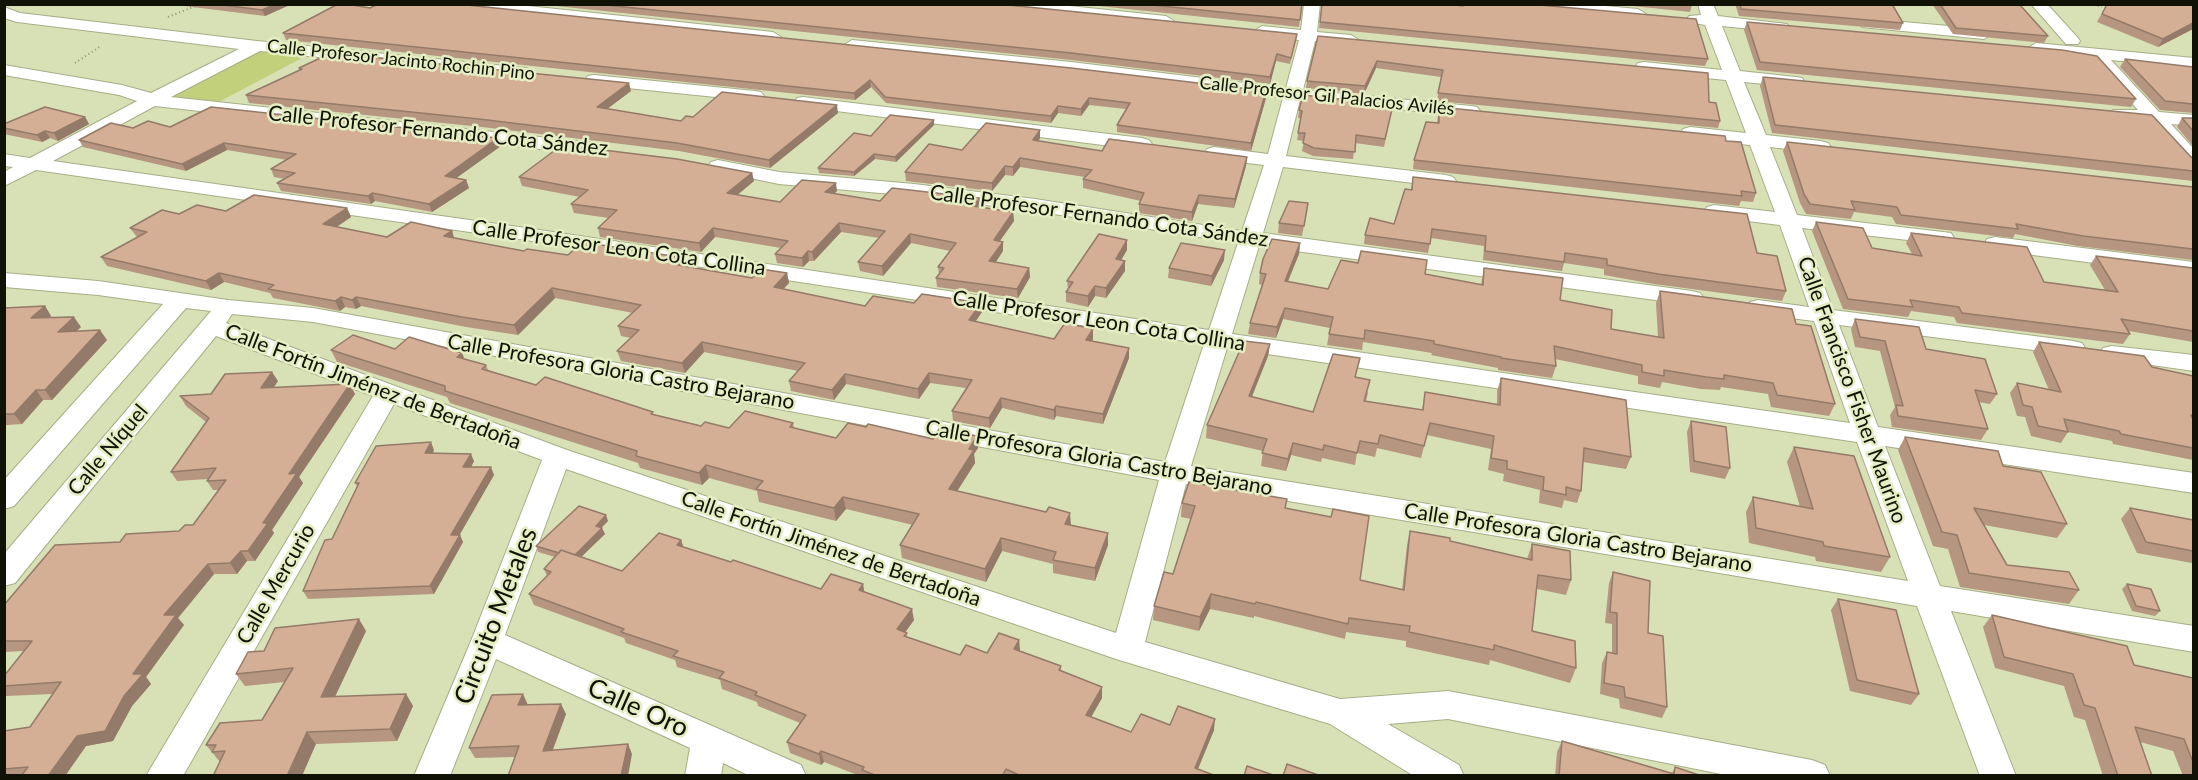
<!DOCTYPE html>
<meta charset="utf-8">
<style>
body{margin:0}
#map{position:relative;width:2198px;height:780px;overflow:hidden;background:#d8e0b6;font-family:Lato,sans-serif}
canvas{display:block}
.frame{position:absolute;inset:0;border:6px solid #0f1204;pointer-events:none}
</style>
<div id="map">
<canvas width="2198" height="780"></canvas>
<div class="frame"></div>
</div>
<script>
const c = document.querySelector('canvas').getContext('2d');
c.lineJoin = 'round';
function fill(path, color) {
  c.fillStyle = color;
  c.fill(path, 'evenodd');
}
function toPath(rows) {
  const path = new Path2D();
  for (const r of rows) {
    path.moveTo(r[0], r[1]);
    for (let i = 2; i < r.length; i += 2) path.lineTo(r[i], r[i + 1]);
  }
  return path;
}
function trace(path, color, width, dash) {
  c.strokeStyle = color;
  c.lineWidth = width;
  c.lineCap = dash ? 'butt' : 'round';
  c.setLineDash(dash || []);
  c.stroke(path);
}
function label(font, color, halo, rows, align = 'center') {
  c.font = font + ' Lato,sans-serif';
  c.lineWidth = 5;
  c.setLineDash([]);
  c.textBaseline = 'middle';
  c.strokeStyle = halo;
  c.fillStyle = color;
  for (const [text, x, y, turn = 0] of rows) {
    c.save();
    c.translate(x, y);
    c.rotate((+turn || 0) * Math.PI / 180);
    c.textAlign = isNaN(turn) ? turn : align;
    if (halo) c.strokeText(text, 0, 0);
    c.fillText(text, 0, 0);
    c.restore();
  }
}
const green = toPath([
 [258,51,304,57,213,105,164,98]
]);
const path = toPath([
 [2090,4,2102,7],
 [168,17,201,4],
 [75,63,101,46]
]);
const minor = toPath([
 [453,4,509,4,773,32,781,37,773,42,460,9,453,4],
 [992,4,1050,4,1166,16,1174,21,1166,26,999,9,992,4],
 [1304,4,1320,4,1317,32,1351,35,1359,40,1351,45,1315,41,1303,90,1471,106,1477,107,1480,111,1477,115,1471,116,1300,100,1286,156,1446,175,1453,177,1456,181,1453,185,1446,187,1283,167,1263,233,1692,291,1700,293,1704,298,1700,303,1692,305,1259,246,1232,334,1850,423,1814,321,1758,314,1750,312,1746,307,1750,302,1758,300,1809,307,1780,225,1714,217,1707,215,1704,211,1707,207,1714,205,1775,212,1750,145,1690,139,1683,137,1681,133,1683,129,1690,127,1746,133,1726,80,1644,72,1638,71,1635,67,1638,63,1644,62,1722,70,1705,25,1689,22,1687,19,1689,16,1701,15,1698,4,1713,4,1718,16,1787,24,1789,27,1787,30,1781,32,1722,26,1740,71,1796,77,1802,78,1805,82,1802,86,1796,87,1744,82,1766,135,1821,141,1828,143,1831,147,1828,151,1821,153,1770,147,1797,215,1943,232,1951,233,1954,238,1951,243,1943,244,1802,228,1833,310,2073,341,2082,343,2085,348,2082,353,2073,355,1839,325,1878,427,2194,473,2194,493,1885,446,1940,586,2194,626,2194,652,1951,611,2016,776,1980,776,1917,606,1186,484,1145,642,1340,699,1448,691,1812,760,1825,765,1830,776,1731,776,1448,719,1388,724,1459,765,1464,776,1414,776,1330,724,1116,659,566,469,505,635,801,765,806,776,750,776,723,763,721,776,685,776,690,748,496,659,450,776,414,776,471,641,542,460,394,404,183,776,146,776,373,396,216,336,15,583,4,586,4,554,211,311,186,308,14,506,4,509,4,480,163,304,98,295,4,287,4,273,98,281,228,300,313,308,1165,462,1204,344,526,240,36,170,4,186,4,172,13,167,4,166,4,154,30,158,137,101,119,95,4,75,4,65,122,85,151,93,239,49,17,22,4,18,4,7,20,13,257,41,525,68,531,69,534,73,531,77,525,78,260,51,171,97,595,143,602,145,605,149,602,153,595,155,155,106,53,161,526,228,1209,330,1238,243,1035,211,914,196,779,184,711,170,708,166,711,162,718,160,779,172,914,184,1035,199,1242,231,1264,165,1214,159,1207,157,1204,153,1207,149,1214,147,1268,154,1283,98,1071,72,852,50,844,45,852,40,1071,62,1286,88,1299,40,1262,36,1254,31,1262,26,1301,30,1304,4],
 [232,314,313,322,1159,480,1116,633,567,450,226,323,232,314],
 [1227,348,1857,442,1908,581,1191,466,1227,348],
 [1520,4,1584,4,1638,9,1646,14,1638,19,1527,9,1520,4],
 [2031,4,2047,4,2078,38,2080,41,2078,44,2066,44,2031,4],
 [1868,19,1984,29,1992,34,1984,39,1862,27,1860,24,1868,19],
 [2036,43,2194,58,2194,68,2111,60,2159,112,2194,115,2194,126,2171,124,2194,149,2194,167,2187,165,2148,122,2113,118,2110,114,2113,110,2138,110,2091,58,2030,52,2028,48,2036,43],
 [594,75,755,91,761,92,764,96,761,100,755,101,588,84,585,80,588,76,594,75],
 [803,97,1142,138,1149,140,1152,144,1149,148,1142,150,797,106,794,102,797,98,803,97],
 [1995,237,2194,262,2194,276,1987,249,1984,244,1987,239,1995,237],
 [2112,346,2194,355,2194,371,2103,358,2100,353,2103,348,2112,346]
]);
const wall = toPath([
 [168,4,292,4,265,16],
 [537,4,998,4,1296,40,1290,64,1276,61,1270,84,1071,60],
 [1080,4,1302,4,1299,27],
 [1322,4,1708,59,1705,66,1319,28],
 [1614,4,1692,4,1692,5,1690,12],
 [1735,4,1892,4,1903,23,1900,30,1739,16],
 [1932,4,2012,4,2048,36,2044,43,1953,34],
 [2107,4,2193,4,2193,29,2158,47,2097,22],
 [370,8,1266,91,1266,98,1251,151,1117,132,1117,125,1126,109,1089,105,1081,116,1058,113,1051,123,886,103,871,87,855,100,286,40,283,33],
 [1747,22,2136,99,2131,107,1757,70,1744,30],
 [1318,36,1709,102,1720,121,1718,128,1437,101,1441,77,1376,68,1364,94,1306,88,1307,81],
 [2125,59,2193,67,2193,113,2160,110,2120,67],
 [299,68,631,91,607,109,681,121,693,117,838,113,770,168,679,151,482,127,249,103,246,95,300,70],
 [1763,77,2191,157,2193,158,2193,181,1772,133,1760,86],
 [1393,105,1384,147,1355,143,1353,159,1313,156,1302,151,1304,141,1297,140,1301,118,1298,118,1299,110],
 [1439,107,1726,141,1756,193,1753,202,1741,201,1739,206,1413,169,1414,160,1437,123],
 [85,117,89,124,58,141,50,138,42,142,4,134,4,124],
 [2182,118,2193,118,2193,146,2177,127],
 [934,125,896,162,875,159,854,176,819,173,818,168,871,136],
 [170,127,501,146,456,178,466,180,469,188,432,212,375,201,371,204,281,191,277,183,285,179,274,177,271,169,287,160,227,150,186,171,83,147,79,140,133,128],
 [1040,138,1039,141,1102,151,1247,157,1246,166,1234,208,1198,204,1192,221,1139,213,1139,204,1141,201,1083,188,1083,179,1085,177,1020,167,1013,176,1005,175,992,191,906,181,905,172,962,150],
 [1787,142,2193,187,2193,260,2078,246,2015,234,2013,238,1896,224,1892,217,1854,212,1851,219,1806,214,1800,203,1783,151],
 [752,173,754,181,737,195,780,202,837,191,834,194,880,201,980,198,980,207,1013,212,1014,221,1000,241,1003,242,1003,251,995,263,1029,268,1030,277,1018,298,937,287,936,278,939,274,938,267,950,251,911,243,883,276,860,271,858,262,879,238,841,232,814,261,809,261,803,267,777,263,775,254,781,248,715,237,701,252,600,237,598,228,609,218,574,213,571,204,580,197,522,186,519,177],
 [1413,177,1757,253,1786,291,1782,301,1654,284,1604,275,1604,269,1564,263,1562,271,1483,260,1484,246,1431,238,1428,253,1364,244,1365,235,1394,224,1411,190],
 [1308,203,1302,236,1278,233,1279,223],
 [347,208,351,217,337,227,387,237,452,231,454,238,524,251,687,266,752,278,787,273,789,283,783,289,865,306,914,303,981,303,982,312,975,321,1054,339,1093,339,1092,341,1129,348,1129,358,1103,424,1056,416,1054,420,1002,408,990,428,953,421,952,411,966,388,930,383,919,399,846,384,834,400,791,391,789,381,798,371,704,352,685,373,621,361,617,351,631,338,621,336,618,326,633,313,555,298,518,335,466,327,361,306,356,309,345,307,340,311,273,298,270,293,224,282,211,290,107,266,101,257,137,237,130,228,179,214,226,211],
 [1816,222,1872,248,1912,254,1906,243,1911,233,2044,282,2105,290,2090,265,2096,256,2193,268,2193,342,2129,331,2130,334,2123,344,1957,323,1954,317,1911,311,1908,317,1843,309,1812,231],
 [1300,243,1299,254,1288,282,1328,289,1358,263,1425,274,1481,285,1484,268,1560,300,1611,329,1658,337,1656,303,1660,291,1796,324,1835,404,1829,416,1771,407,1768,394,1721,387,1720,390,1701,389,1662,382,1660,388,1638,384,1638,376,1555,359,1556,366,1552,378,1498,370,1498,368,1431,355,1432,353,1363,342,1362,350,1327,345,1330,328,1283,319,1276,338,1248,334,1250,323,1262,285,1259,284,1260,273],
 [1127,250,1121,260,1125,261,1125,271,1106,298,1095,296,1088,307,1066,302,1066,292,1068,289,1067,281],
 [1224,260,1211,286,1168,278,1169,268],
 [45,306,51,316,49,318,81,327,76,331,107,340,52,400,43,400,22,424,7,425,4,427,4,308],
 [1855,319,1926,349,1997,394,1990,404,1979,402,1988,429,1981,440,1892,427,1890,415,1895,407,1880,351,1855,347,1851,329],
 [2039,342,2152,367,2193,376,2193,460,2113,444,2112,441,2068,432,2061,443,2031,436,2025,417,2017,416,2010,393,2017,383,2049,390,2033,352],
 [1270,344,1268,356,1252,397,1313,412,1356,377,1368,393,1366,401,1422,410,1425,392,1497,404,1497,391,1501,378,1631,457,1626,469,1583,462,1581,491,1577,503,1564,500,1562,508,1539,503,1540,490,1503,481,1504,474,1488,470,1491,449,1427,435,1421,458,1377,448,1375,457,1357,453,1355,465,1322,458,1321,462,1291,455,1286,471,1261,466,1263,451,1206,438,1207,425],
 [395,349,462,353,464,359,486,365,488,370,536,385,701,426,729,428,793,423,794,428,836,438,866,427,933,439,977,436,978,448,974,454,975,463,957,491,1071,525,1108,545,1095,581,1053,573,1053,564,1002,551,986,582,902,558,900,545,913,525,846,509,836,521,759,502,757,491,709,478,702,485,640,468,638,463,450,403,447,397,337,362,331,350],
 [278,381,274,387,355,394,299,477,303,483,272,530,274,533,255,561,247,561,237,574,214,574,178,618,184,625,146,677,151,684,132,706,113,741,86,746,65,776,4,776,4,731,30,727,53,694,6,696,4,695,4,686,24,651,4,652,4,605,120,542,179,531,193,525,218,490,213,490,207,481,208,479,177,481,171,472,206,422,186,406,180,396,211,394],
 [1691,421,1730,468,1725,479,1690,472,1687,432],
 [1905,437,2003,466,2067,524,2057,538,1984,525,2007,565,2079,590,2069,604,1960,587,1948,549,1933,546,1898,450],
 [1794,447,1890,557,1881,572,1816,561,1815,557,1749,543,1746,512,1753,497,1800,507,1787,462],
 [434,450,433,453,474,461,471,467,494,475,459,535,463,542,434,594,308,599,303,591,332,539,357,486,355,483],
 [1182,503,1285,508,1360,580,1402,590,1407,545,1410,531,1450,541,1527,559,1532,544,1571,580,1566,595,1537,589,1532,631,1576,668,1570,683,1490,660,1489,665,1406,647,1406,641,1346,632,1345,639,1254,616,1254,618,1210,609,1199,631,1153,620,1154,606,1173,574,1191,519,1181,517],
 [2130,508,2193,520,2193,567,2192,563,2137,553,2121,519],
 [608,521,601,528,605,534,581,557,622,571,681,540,683,547,821,589,865,592,914,620,905,632,907,633,907,637,960,655,987,653,1019,640,1020,651,1061,666,1061,671,1102,687,1102,698,1091,717,1131,732,1170,725,1214,730,1198,769,1216,776,860,776,824,762,821,765,790,753,787,742,800,723,758,706,757,702,722,689,720,680,677,667,675,660,626,643,624,638,534,605,529,594,547,576,544,569,555,557,538,552,536,546],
 [1613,572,1648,633,1667,707,1662,718,1620,708,1619,699,1600,694,1602,663,1607,652,1612,653,1612,624,1605,623,1609,583],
 [2127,584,2160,611,2155,616,2132,611,2122,589],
 [1838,599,1919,694,1911,705,1850,691,1831,610],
 [1992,615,2134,665,2193,678,2193,776,2183,776,2173,751,2140,742,2152,776,2103,776,2085,720,2074,717,2064,686,1995,668,1983,627],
 [366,631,335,697,406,694,413,706,397,741,316,744,220,762,206,745,262,720,285,682,245,686,236,674,264,651],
 [528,705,566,714,553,750,632,754,475,758,469,748],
 [1562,741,1672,773,1675,767,1702,776,1555,776,1557,752]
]);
const shadedWall = toPath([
 [276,4,292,4,265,16,262,10],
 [2193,23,2193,29,2158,47,2163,39],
 [1277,54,1276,61,1270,84,1270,77],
 [1377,61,1376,68,1364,94,1365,86],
 [870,80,871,87,855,100,854,93],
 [629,83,631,91,599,115,597,107],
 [1266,91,1266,98,1251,151,1251,143],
 [1089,98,1089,105,1081,116,1081,109],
 [837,105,838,113,770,168,769,160],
 [1058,106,1058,113,1051,123,1051,116],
 [85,117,89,124,58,141,54,133],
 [934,120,934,125,896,162,895,157],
 [1040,130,1040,138,1033,148,1033,140],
 [45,131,50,138,42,142,37,135],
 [498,138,501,146,448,184,445,176],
 [224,143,227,150,186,171,182,164],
 [874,154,875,159,854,176,854,172],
 [1247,157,1246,166,1234,208,1235,199],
 [1020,158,1020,167,1013,176,1013,167],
 [1005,166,1005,175,992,191,992,183],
 [752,173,754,181,729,202,727,193],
 [466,180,469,188,432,212,429,204],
 [836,183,837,191,826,201,825,192],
 [372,193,375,201,371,204,368,196],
 [1199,195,1198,204,1192,221,1192,212],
 [980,198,981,207,974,215,973,206],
 [347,208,351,217,327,233,323,224],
 [1013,212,1014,221,994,249,994,240],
 [839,223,841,232,814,261,812,252],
 [713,228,715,237,701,252,699,243],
 [452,231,455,241,444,236],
 [910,234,911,243,883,276,882,266],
 [1127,240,1127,250,1116,269,1116,259],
 [1003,242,1003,251,990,271,989,261],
 [1300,243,1299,254,1283,292,1285,281],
 [1225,250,1224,260,1211,286,1212,276],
 [808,251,809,261,803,267,802,258],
 [685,258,687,267,678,265],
 [1125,261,1125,271,1106,298,1106,288],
 [1029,268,1030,277,1018,298,1017,289],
 [219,273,224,282,211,290,206,281],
 [787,273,789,283,776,297,774,287],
 [1095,286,1095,296,1088,307,1088,296],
 [552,288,555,298,518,335,514,325],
 [341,297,345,307,340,311,335,301],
 [356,297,361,306,356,309,352,300],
 [981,303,982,312,970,330,969,320],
 [45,306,51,316,38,328,31,318],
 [1285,308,1283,319,1276,338,1277,327],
 [74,317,81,327,65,342,58,332],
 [1093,329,1093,339,1086,350,1086,340],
 [100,330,107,340,52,400,45,390],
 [702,342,704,352,685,373,682,363],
 [1270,344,1268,356,1247,408,1249,396],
 [1129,348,1129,358,1103,424,1103,414],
 [462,353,467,365,457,357],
 [272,372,278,381,267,397,261,388],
 [929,373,930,383,919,399,918,389],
 [845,374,846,384,834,400,832,390],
 [350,384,355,394,299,477,303,483,272,530,274,533,255,561,248,551,289,474],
 [36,390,43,400,22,424,14,414],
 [1001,398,1002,408,990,428,989,418],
 [1056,406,1056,416,1054,420,1054,410],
 [977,436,978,448,974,454,975,463,951,501,949,489,969,449],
 [431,442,434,450,429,461,425,453],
 [1293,443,1291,455,1286,471,1288,459],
 [471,454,474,461,467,475,463,467],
 [706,465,709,478,702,485,699,473],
 [491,467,494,475,455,543,451,535],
 [843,497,846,509,836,521,834,508],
 [1070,513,1071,525,1065,524],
 [606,515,608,521,598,531,596,526],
 [602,528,605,534,575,563,572,557],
 [1108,533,1108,545,1095,581,1095,568],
 [460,535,463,542,434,594,430,586],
 [1001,538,1002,551,986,582,985,569],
 [681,540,685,552,677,545],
 [241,551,247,561,237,574,230,563],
 [208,564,214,574,178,618,184,625,146,677,151,684,132,706,113,741,86,746,65,776,48,776,77,736,133,674,164,615],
 [863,584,865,595,859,590],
 [1211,594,1210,609,1199,631,1200,617],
 [912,609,914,620,899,641,897,629],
 [359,619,366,631,329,709,321,697],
 [1019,640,1020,651,1014,660,1014,649],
 [1102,687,1102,698,1086,726,1086,715],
 [406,694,413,706,397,741,390,729],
 [523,694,528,705,518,705],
 [561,704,566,714,548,762,543,751],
 [1215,719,1214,730,1195,776,1195,768],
 [307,732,316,744,302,776,287,776],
 [628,744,632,754,628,776,621,776],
 [821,751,824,762,821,765,819,754]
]);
const building = toPath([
 [215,4,276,4,262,10,215,4],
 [338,4,346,4,370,8,378,4,457,4,1071,68,1266,91,1251,143,1117,125,1130,103,1089,98,1081,109,1058,106,1051,116,885,97,870,80,854,93,283,33,338,4],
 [596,4,998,4,1297,34,1291,58,1277,54,1270,77,1071,53,596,4],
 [1142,4,1302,4,1300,20,1142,4],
 [1322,4,1449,4,1463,6,1464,4,1528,4,1696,19,1708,59,1320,22,1322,4],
 [1740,4,1892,4,1903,23,1741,9,1740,4],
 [1940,4,2020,5,2048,36,1956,28,1940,4],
 [2107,4,2193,4,2193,23,2163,39,2102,14,2107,4],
 [1747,22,2062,50,2097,56,2136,99,1760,62,1747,22],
 [1318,36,1708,73,1709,102,1716,103,1720,121,1438,93,1443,70,1377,61,1365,86,1307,81,1318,36],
 [331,53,629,83,597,107,681,121,686,116,693,117,722,92,837,105,769,160,677,143,479,119,246,95,302,69,299,68,331,53],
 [2125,59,2193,67,2193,104,2165,101,2125,59],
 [1763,77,2152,115,2191,157,2193,158,2193,171,1775,125,1763,77],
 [1303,95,1393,105,1385,139,1356,135,1355,152,1314,148,1303,143,1305,133,1298,133,1302,111,1299,110,1303,95],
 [45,107,85,117,54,133,45,131,37,135,4,128,4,124,45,107],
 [211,107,498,138,445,176,466,180,429,204,372,193,368,196,277,183,295,173,271,169,296,154,224,143,182,164,79,140,111,123,133,128,148,121,170,127,211,107],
 [1439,107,1725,136,1726,141,1741,142,1756,193,1741,191,1742,196,1414,160,1426,122,1439,123,1439,107],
 [890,115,934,120,895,157,874,154,854,172,818,168,854,133,871,136,890,115],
 [2182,118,2193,118,2193,131,2182,118],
 [986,123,1040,130,1033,140,1102,151,1109,139,1247,157,1235,199,1199,195,1192,212,1139,204,1144,193,1083,179,1092,170,1020,158,1013,167,1005,166,992,183,905,172,929,144,962,150,986,123],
 [1787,142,2193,187,2193,249,2083,236,2016,224,2018,229,1901,215,1897,207,1851,201,1855,210,1810,204,1804,194,1787,142],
 [562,145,677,159,752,173,727,193,780,202,802,180,836,183,825,192,880,201,892,188,980,198,973,206,1013,212,994,240,1003,242,989,261,1029,268,1017,289,936,278,944,268,938,267,956,243,910,234,882,266,858,262,885,231,839,223,812,252,808,251,802,258,775,254,788,241,713,228,699,243,598,228,617,210,571,204,588,190,519,177,562,145],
 [1413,177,1747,214,1757,253,1777,256,1786,291,1658,274,1607,265,1607,259,1565,253,1564,262,1485,251,1486,236,1432,229,1430,244,1365,235,1370,218,1394,224,1405,189,1412,190,1413,177],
 [254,195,347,208,323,224,387,237,411,222,452,231,444,236,524,251,527,249,568,255,582,242,685,258,678,265,752,278,761,269,787,273,774,287,865,306,873,296,914,303,922,294,981,303,969,320,1054,339,1065,323,1093,329,1086,340,1129,348,1103,414,1056,406,1054,410,1001,398,989,418,952,411,972,380,929,373,918,389,845,374,832,390,789,381,805,363,702,342,682,363,617,351,639,330,618,326,641,305,552,288,514,325,462,317,356,297,352,300,341,297,335,301,268,289,274,285,219,273,206,281,101,257,147,232,130,228,162,210,179,214,197,205,226,211,254,195],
 [1289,201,1308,203,1304,226,1279,223,1289,201],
 [1816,222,1863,228,1872,248,1922,256,1911,233,2027,247,2044,282,2118,292,2096,256,2193,268,2193,331,2121,319,2130,334,1962,313,1959,307,1910,300,1913,307,1848,299,1816,222],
 [1099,234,1127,240,1116,259,1125,261,1106,288,1095,286,1088,296,1066,292,1073,282,1067,281,1099,234],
 [1272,239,1300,243,1285,281,1328,289,1341,260,1358,263,1361,251,1427,260,1425,274,1483,285,1484,268,1563,278,1560,300,1612,310,1611,329,1664,338,1660,291,1792,309,1796,324,1811,326,1835,404,1777,395,1773,383,1724,375,1724,379,1706,377,1664,370,1664,376,1642,372,1642,365,1554,346,1556,366,1501,358,1501,357,1434,344,1434,341,1365,330,1364,339,1329,334,1333,317,1285,308,1277,327,1250,323,1266,274,1260,273,1263,259,1272,239],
 [1181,243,1225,250,1212,276,1169,268,1181,243],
 [45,306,31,318,74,317,58,332,100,330,45,390,36,390,14,414,4,414,4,308,45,306],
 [1855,319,1919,327,1926,349,1985,359,1997,394,1975,390,1988,429,1898,416,1896,405,1903,406,1885,341,1860,337,1855,319],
 [353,335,395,349,409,337,462,353,457,357,486,365,482,369,536,385,545,377,653,412,651,414,701,426,705,422,729,428,745,411,793,423,790,427,836,438,848,423,866,427,868,424,933,439,939,429,977,436,969,449,974,450,949,489,1046,512,1049,507,1070,513,1065,524,1108,533,1095,568,1053,560,1056,552,1001,538,985,569,900,545,919,514,843,497,834,508,756,489,763,481,706,465,699,473,636,456,637,451,445,391,445,386,331,350,353,335],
 [1244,341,1270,344,1249,396,1313,412,1333,354,1360,358,1355,377,1370,380,1364,401,1423,410,1425,392,1500,405,1501,378,1626,400,1631,457,1584,448,1581,491,1566,487,1566,495,1543,490,1544,477,1507,469,1507,461,1491,458,1494,436,1430,423,1424,446,1380,435,1378,444,1360,441,1357,453,1324,445,1323,450,1293,443,1288,459,1262,453,1267,439,1207,425,1244,341],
 [2039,342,2144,356,2152,367,2193,376,2193,416,2191,415,2193,420,2193,448,2121,434,2119,431,2064,419,2068,432,2038,426,2032,407,2023,405,2017,383,2061,392,2039,342],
 [272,372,261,388,350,384,289,474,297,473,263,523,268,523,248,551,241,551,230,563,208,564,164,615,176,615,133,674,143,674,124,696,105,731,77,736,48,776,21,776,28,767,4,769,4,731,30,727,61,682,4,686,4,676,32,641,4,641,4,605,55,545,120,542,126,534,179,531,185,525,193,525,226,480,207,481,216,468,171,472,209,418,180,396,211,394,225,374,272,372],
 [1691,421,1726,427,1730,468,1694,461,1691,421],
 [1905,437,1998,451,2003,466,2041,472,2067,524,1974,508,2007,565,2069,572,2079,590,1969,573,1957,535,1942,532,1905,437],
 [431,442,425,453,471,454,463,467,491,467,451,535,460,535,430,586,303,591,325,540,332,539,359,483,355,483,376,446,431,442],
 [1794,447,1854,456,1890,557,1824,546,1823,542,1756,528,1753,497,1813,509,1794,447],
 [1189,482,1287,499,1285,508,1331,517,1333,509,1369,516,1360,580,1404,590,1410,531,1450,538,1450,541,1532,560,1532,544,1570,551,1571,580,1538,575,1532,631,1575,641,1576,668,1494,645,1494,650,1409,632,1410,626,1349,618,1348,624,1256,602,1255,604,1211,594,1200,617,1154,606,1164,572,1173,574,1195,506,1182,503,1189,482],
 [579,506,606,515,596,526,602,528,575,555,561,550,559,553,536,546,579,506],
 [2130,508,2193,520,2193,551,2146,542,2130,508],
 [659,533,681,540,677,545,731,562,733,560,821,589,831,574,863,584,859,590,912,609,897,629,907,633,904,636,960,655,966,645,987,653,999,633,1019,640,1014,649,1061,666,1059,670,1102,687,1086,715,1131,732,1141,714,1170,725,1178,706,1215,719,1195,768,1216,776,1021,776,1006,769,1002,776,877,776,862,770,864,767,821,751,819,754,787,742,806,715,755,695,757,692,719,678,724,672,673,656,678,651,621,632,624,629,529,594,551,572,544,569,561,550,622,571,659,533],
 [1613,572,1650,581,1648,633,1663,636,1667,707,1625,697,1624,687,1604,683,1607,652,1617,654,1617,613,1610,612,1613,572],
 [2127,584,2151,589,2160,611,2136,606,2127,584],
 [1838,599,1896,610,1919,694,1857,680,1838,599],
 [1992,615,2127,646,2134,665,2193,678,2193,762,2184,739,2135,727,2152,776,2118,776,2095,708,2084,705,2073,674,2004,657,1992,615],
 [359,619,321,697,406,694,390,729,307,732,287,776,213,776,225,751,212,752,216,745,206,745,220,723,262,720,293,668,236,674,248,652,264,651,275,628,359,619],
 [523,694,518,705,561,704,543,751,628,744,621,776,508,776,519,746,469,748,492,695,523,694],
 [1562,741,1674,774,1675,767,1702,776,1559,776,1562,741],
 [1287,764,1321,776,1283,776,1287,764],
 [1247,766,1276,776,1244,776,1247,766]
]);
const farStreetnames = [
 ["Calle Profesor Jacinto Rochin Pino",401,60,6],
 ["Calle Profesor Gil Palacios Avilés",1327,96,6]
];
const streetNames = [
 ["Calle Profesor Fernando Cota Sández",438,131,6],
 ["Calle Profesor Fernando Cota Sández",1099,216,8],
 ["Calle Profesor Leon Cota Collina",619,248,8],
 ["Calle Profesor Leon Cota Collina",1099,321,9],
 ["Calle Profesora Gloria Castro Bejarano",621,372,10],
 ["Calle Fortín Jiménez de Bertadoña",373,387,21],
 ["Calle Francisco Fisher Maurino",1852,390,70],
 ["Calle Níquel",108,450,-50],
 ["Calle Profesora Gloria Castro Bejarano",1099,458,10],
 ["Calle Profesora Gloria Castro Bejarano",1578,538,9],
 ["Calle Fortín Jiménez de Bertadoña",831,549,19],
 ["Calle Mercurio",276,584,-60]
];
const nearStreetnames = [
 ["Circuito Metales",496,616,-69],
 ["Calle Oro",638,708,24]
];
fill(green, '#c2d07c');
trace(minor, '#a6ae86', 2);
trace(path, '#8d9373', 2, [1, 3]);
fill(minor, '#fff');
fill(wall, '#b69680');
fill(shadedWall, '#947a68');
fill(building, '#d4af95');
trace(building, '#947a68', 1.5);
label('18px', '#0f1204', '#e5edc3', farStreetnames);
label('21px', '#0f1204', '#e5edc3', streetNames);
label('26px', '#0f1204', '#e5edc3', nearStreetnames);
</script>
